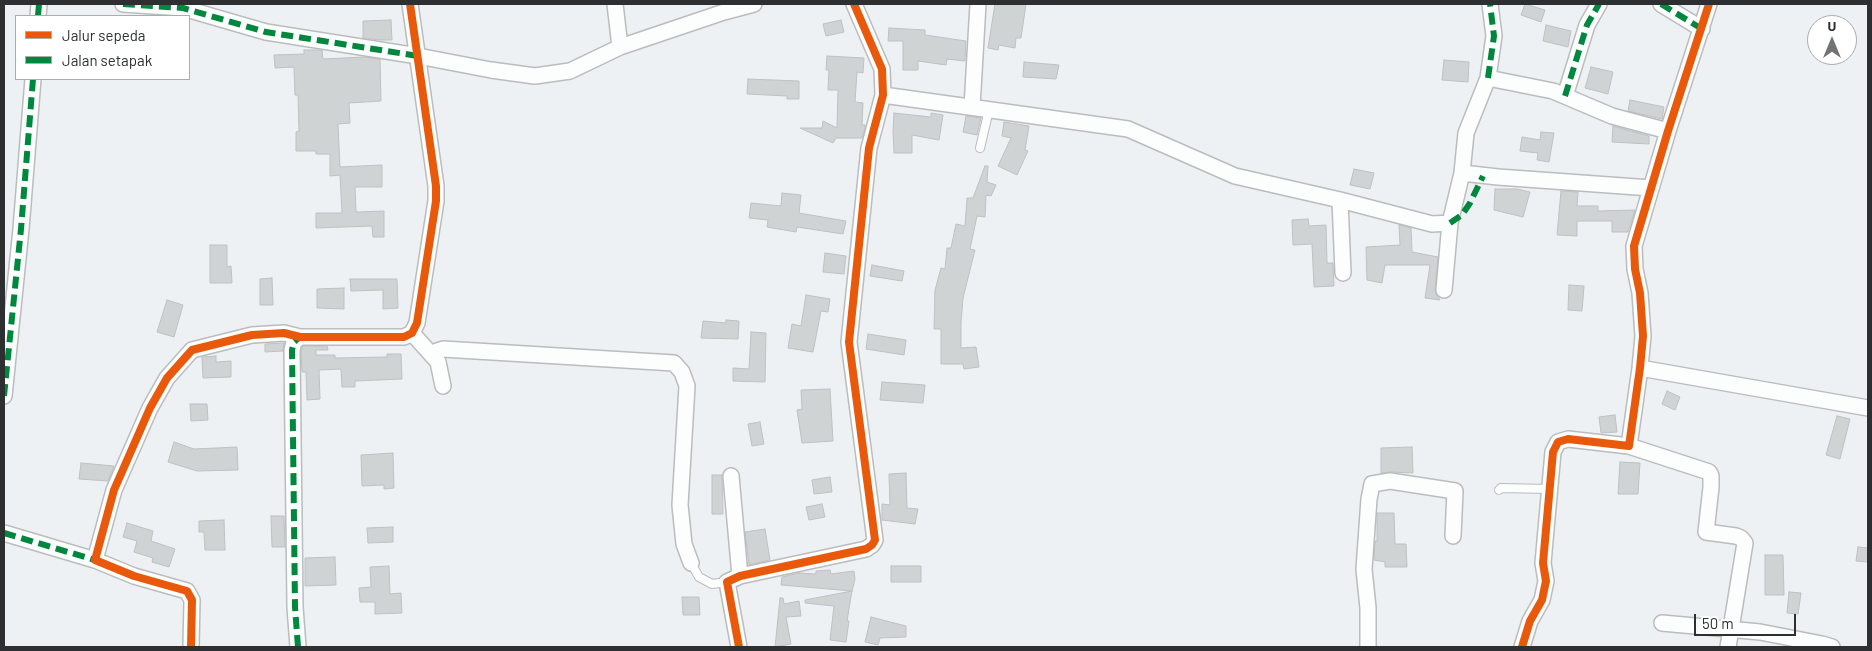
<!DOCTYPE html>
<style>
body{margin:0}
#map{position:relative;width:1872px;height:651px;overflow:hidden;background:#eef1f3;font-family:Barlow,sans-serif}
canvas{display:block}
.frame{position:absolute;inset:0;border:5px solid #2d2f31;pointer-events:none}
.legend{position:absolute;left:15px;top:15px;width:175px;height:65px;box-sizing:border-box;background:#fff;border:1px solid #abacad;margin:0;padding:6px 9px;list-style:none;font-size:15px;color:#2d2f31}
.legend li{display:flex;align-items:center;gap:10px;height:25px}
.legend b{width:25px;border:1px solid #abacad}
.north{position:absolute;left:1807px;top:15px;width:50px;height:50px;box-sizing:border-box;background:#fff;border:1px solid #abacad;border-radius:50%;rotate:0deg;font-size:14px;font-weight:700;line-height:20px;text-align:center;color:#2d2f31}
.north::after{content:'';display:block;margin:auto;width:18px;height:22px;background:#717375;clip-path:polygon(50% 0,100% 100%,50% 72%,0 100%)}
.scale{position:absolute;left:1694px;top:614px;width:102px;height:22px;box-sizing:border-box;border:2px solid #2d2f31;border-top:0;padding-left:6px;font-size:15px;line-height:18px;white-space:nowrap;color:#2d2f31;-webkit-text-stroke:4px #fff;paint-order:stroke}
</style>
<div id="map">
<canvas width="1872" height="651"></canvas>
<div class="frame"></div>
<ul class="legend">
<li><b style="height:6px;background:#e8590c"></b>Jalur sepeda</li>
<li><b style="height:6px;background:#00873e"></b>Jalan setapak</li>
</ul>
<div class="north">U</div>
<div class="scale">50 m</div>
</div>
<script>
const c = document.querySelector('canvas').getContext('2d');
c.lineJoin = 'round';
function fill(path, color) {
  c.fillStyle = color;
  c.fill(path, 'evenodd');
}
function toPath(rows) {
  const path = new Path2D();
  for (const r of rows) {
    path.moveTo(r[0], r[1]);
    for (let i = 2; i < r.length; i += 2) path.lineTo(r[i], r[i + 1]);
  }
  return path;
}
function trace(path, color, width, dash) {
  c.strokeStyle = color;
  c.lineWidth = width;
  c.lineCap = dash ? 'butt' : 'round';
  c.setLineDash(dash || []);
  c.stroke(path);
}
const building = toPath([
 [995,4,1026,4,1021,38,1016,38,1015,48,999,45,998,50,988,48,995,4],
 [1525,4,1545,10,1541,22,1521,15,1525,4],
 [391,20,392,40,379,40,363,38,363,21,391,20],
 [841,20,844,32,826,36,823,24,841,20],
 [1546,25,1571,31,1568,47,1543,41,1546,25],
 [889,28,925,30,925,35,966,41,965,61,947,59,946,65,918,61,918,70,903,70,903,41,888,41,889,28],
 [304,50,322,50,323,59,364,57,380,59,381,101,349,103,350,123,338,124,340,167,382,165,382,187,355,187,356,212,384,211,384,237,373,237,372,226,316,228,316,213,342,213,340,175,330,176,330,154,316,154,316,151,296,151,296,132,299,131,298,95,295,95,294,67,275,68,274,55,304,54,304,50],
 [827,56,864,58,863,73,857,72,855,102,863,103,862,125,865,125,865,128,862,138,836,138,833,143,800,128,822,128,823,121,837,128,838,90,828,90,829,70,826,70,827,56],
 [1444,60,1469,62,1468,82,1442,80,1444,60],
 [1024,62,1059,65,1056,79,1023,77,1024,62],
 [1591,67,1613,72,1608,94,1585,88,1591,67],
 [748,79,799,81,799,99,787,99,787,96,747,94,748,79],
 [1630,100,1664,107,1662,119,1628,111,1630,100],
 [894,113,931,117,931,113,943,115,939,140,912,135,912,153,894,153,893,132,894,113],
 [966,116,981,118,977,135,963,132,966,116],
 [1004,122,1029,126,1025,150,1028,151,1017,175,998,166,1011,138,1002,136,1004,122],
 [1613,126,1649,136,1649,144,1612,142,1613,126],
 [1541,132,1554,133,1549,162,1537,160,1538,153,1520,151,1522,137,1540,140,1541,132],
 [985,166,988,166,987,182,996,185,991,196,986,195,985,217,977,216,970,249,975,250,963,298,961,323,961,348,976,347,979,367,964,369,963,364,941,364,941,329,934,329,935,290,941,268,945,269,947,248,951,248,956,224,965,226,967,198,973,198,985,166],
 [1354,169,1374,173,1370,189,1350,185,1354,169],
 [1495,189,1517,189,1530,192,1523,217,1494,210,1495,189],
 [1561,191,1578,192,1577,206,1598,206,1598,211,1635,210,1628,232,1612,232,1612,221,1577,221,1577,236,1557,235,1561,191],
 [782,193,801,195,799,213,846,221,843,234,797,227,796,232,767,227,768,220,749,218,751,203,781,206,782,193],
 [1308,219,1309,226,1326,225,1327,263,1333,263,1334,286,1314,287,1312,244,1293,245,1292,220,1308,219],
 [1399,225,1411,228,1412,252,1438,257,1435,290,1436,294,1440,300,1425,298,1430,265,1385,265,1382,283,1367,280,1366,247,1400,245,1399,225],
 [210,245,227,245,227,267,231,266,232,283,210,283,210,245],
 [825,253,846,256,844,274,823,272,825,253],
 [872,265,904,271,902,281,870,276,872,265],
 [272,278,273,305,260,305,260,279,272,278],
 [350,279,397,279,398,308,383,309,383,290,351,291,350,279],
 [1569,285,1584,286,1582,311,1568,310,1569,285],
 [344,288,344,309,317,308,317,289,344,288],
 [806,295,830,299,828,312,821,311,813,352,788,348,792,324,801,326,806,295],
 [167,300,183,305,174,337,157,332,167,300],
 [726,320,739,321,738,339,701,338,703,321,726,323,726,320],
 [751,332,766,333,765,382,733,381,733,368,749,369,751,332],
 [868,334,906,340,904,355,866,349,868,334],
 [284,343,283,351,265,352,265,344,284,343],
 [303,346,327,346,328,350,316,350,316,355,335,355,335,358,387,357,387,354,401,354,402,379,355,381,355,387,342,387,341,369,319,370,320,399,307,400,306,372,302,372,301,351,303,346],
 [216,356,216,362,231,361,231,377,203,378,202,357,216,356],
 [882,382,925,385,923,403,880,400,882,382],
 [830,389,833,441,802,443,797,410,802,409,801,390,830,389],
 [1667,391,1680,397,1675,410,1662,404,1667,391],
 [190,404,207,404,208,420,191,421,190,404],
 [1615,415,1617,432,1601,433,1599,417,1615,415],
 [1837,416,1850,419,1840,459,1826,455,1837,416],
 [760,422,764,444,752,446,748,424,760,422],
 [174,442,194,449,237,447,238,470,197,471,168,462,174,442],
 [1412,447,1413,473,1391,472,1381,473,1381,448,1412,447],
 [393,453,394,488,384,489,384,485,362,486,361,455,393,453],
 [1620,462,1640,463,1638,494,1618,494,1620,462],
 [81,463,114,466,108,481,79,479,81,463],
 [906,473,907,508,918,509,915,524,882,520,882,504,890,505,889,474,906,473],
 [712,475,722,475,723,514,712,514,712,475],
 [830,477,832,492,814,494,812,480,830,477],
 [822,504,825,517,809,520,806,507,822,504],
 [1377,513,1394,513,1395,544,1406,544,1407,567,1385,567,1385,562,1374,560,1375,541,1377,541,1377,513],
 [271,516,284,516,285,547,272,547,271,516],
 [224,520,225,550,205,550,204,532,199,532,199,521,224,520],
 [127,523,153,531,151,541,175,549,169,567,152,562,153,558,134,552,137,541,123,537,127,523],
 [393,527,393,542,368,543,367,528,393,527],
 [765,529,770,560,749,565,745,532,765,529],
 [1858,547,1868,548,1868,562,1856,561,1858,547],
 [1765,555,1783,555,1784,595,1765,595,1765,555],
 [335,557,336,585,305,586,305,558,335,557],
 [389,566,390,594,401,593,402,613,375,614,375,602,360,602,359,588,371,587,370,567,389,566],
 [891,566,921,566,921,582,891,582,891,566],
 [830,570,831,574,854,571,855,579,852,591,781,585,782,577,799,573,816,574,816,571,830,570],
 [852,591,847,621,849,621,846,642,830,640,834,606,805,603,805,600,852,591],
 [1789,592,1801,593,1798,614,1787,613,1789,592],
 [682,597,699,597,700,615,683,615,682,597],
 [780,598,783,598,784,604,799,601,801,616,786,617,791,644,775,647,780,598],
 [871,617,906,626,906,637,880,638,878,645,865,642,871,617]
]);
const lane = toPath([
 [980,148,989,110],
 [1499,490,1501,488,1550,489],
 [691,563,699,577,712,584,727,582]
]);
const street = toPath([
 [123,4,183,8,266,32,418,56,491,70,535,76,570,71,620,47,615,4],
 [1661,4,1702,29],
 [38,16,39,4],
 [620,47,724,12,754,4],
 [1488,78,1494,36,1490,4],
 [883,95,1128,129,1235,176,1340,200,1432,224,1450,223],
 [1565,96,1587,25,1599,4],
 [972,107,978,4],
 [1462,173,1498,177,1651,188],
 [1340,200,1343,273],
 [1444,290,1450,223,1462,173,1466,133,1488,78,1553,91,1612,116,1668,131],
 [412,333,438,362,443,386],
 [431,353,443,349,674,363,682,372,687,386,680,505,684,544,691,563],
 [1640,368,1868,408],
 [4,396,21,229,33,79],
 [1629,446,1709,472,1711,476,1711,487,1706,532,1736,536,1741,538,1745,543,1728,647],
 [731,476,740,576],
 [4,533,95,560],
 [1662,623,1760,632,1822,644,1832,647],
 [191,647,192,600,187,591,134,576,95,560,114,490,150,408,167,378,192,350,252,335,284,333,300,337,404,337,412,333,417,323,436,201,436,186,410,4],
 [298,647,295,607,292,350,294,342,300,337],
 [739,647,727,582,740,576,866,549,872,545,875,540,849,342,869,148,883,95,882,69,854,4],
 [1368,647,1368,608,1364,569,1369,499,1372,484,1390,481,1455,491,1453,536],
 [1522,647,1530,621,1542,600,1546,581,1543,563,1553,452,1558,442,1568,439,1629,446,1640,368,1643,336,1640,293,1635,269,1634,246,1668,131,1709,4]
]);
const quiet = toPath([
 [123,4,183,8,266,32,418,56],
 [1661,4,1702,29],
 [38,16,39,4],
 [1488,78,1494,36,1490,4],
 [1565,96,1587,25,1599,4],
 [1450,223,1462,215,1470,203,1483,176],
 [4,396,21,229,33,79],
 [4,533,95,560],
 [298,647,295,607,292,350,294,342,300,337]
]);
const cycleway = toPath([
 [191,647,192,600,187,591,134,576,95,560,114,490,150,408,167,378,192,350,252,335,284,333,300,337,404,337,412,333,417,323,436,201,436,186,410,4],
 [739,647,727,582,740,576,866,549,872,545,875,540,849,342,869,148,883,95,882,69,854,4],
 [1522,647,1530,621,1542,600,1546,581,1543,563,1553,452,1558,442,1568,439,1629,446,1640,368,1643,336,1640,293,1635,269,1634,246,1668,131,1709,4]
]);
fill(building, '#d0d3d4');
trace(building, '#bec0c2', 1);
trace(lane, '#babcbe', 10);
trace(street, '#babcbe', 18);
trace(lane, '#fcfdfd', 8);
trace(street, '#fcfdfd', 15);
trace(quiet, '#00873e', 6, [12, 6]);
trace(cycleway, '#e8590c', 8);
</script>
